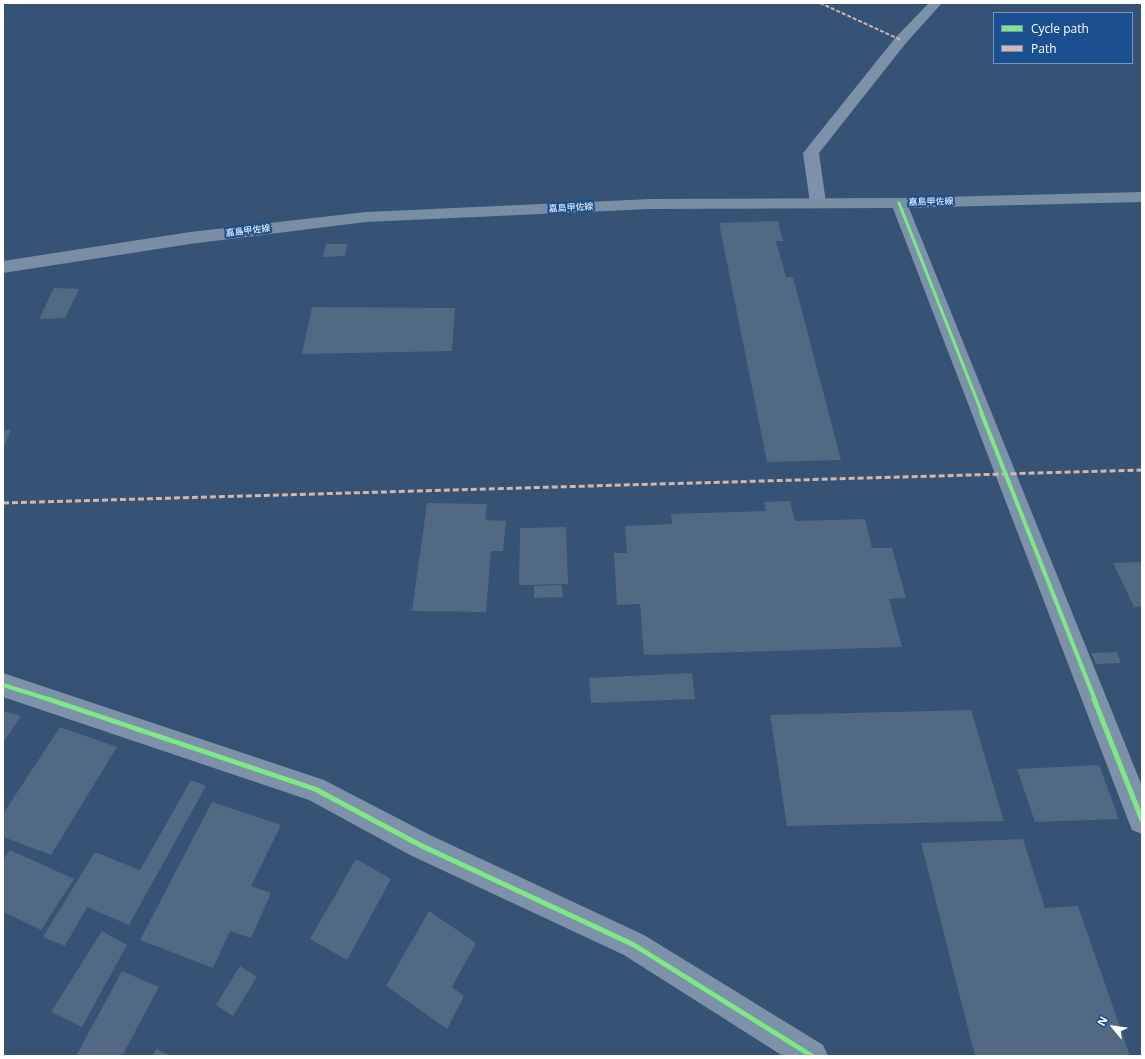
<!DOCTYPE html>
<meta charset="utf-8">
<style>
body{margin:0}
#map{position:relative;width:1145px;height:1059px;overflow:hidden;background:#365274;font-family:"Open Sans",sans-serif}
canvas{display:block}
.frame{position:absolute;inset:0;border:4px solid #fff;pointer-events:none}
.legend{position:absolute;left:993px;top:12px;width:140px;height:52px;box-sizing:border-box;background:#1b4f8f;border:1px solid #7695bc;margin:0;padding:5px 7px;list-style:none;font-size:12px;color:#fff}
.legend li{display:flex;align-items:center;gap:8px;height:20px}
.legend b{width:20px;border:1px solid #7695bc}
.north{position:absolute;left:1093px;top:1007px;width:40px;height:40px;-webkit-text-stroke:3px #1b4f8f;paint-order:stroke;rotate:299deg;font-size:11px;font-weight:700;line-height:16px;text-align:center;color:#fff}
.north::after{content:'';display:block;margin:auto;width:14px;height:18px;background:#fff;clip-path:polygon(50% 0,100% 100%,50% 72%,0 100%)}
</style>
<div id="map">
<canvas width="1145" height="1059"></canvas>
<div class="frame"></div>
<ul class="legend">
<li><b style="height:5px;background:#7ce984"></b>Cycle path</li>
<li><b style="height:5px;background:#d1b7ad"></b>Path</li>
</ul>
<div class="north">N</div>
</div>
<script>
const c = document.querySelector('canvas').getContext('2d');
c.lineJoin = 'round';
function fill(path, color) {
  c.fillStyle = color;
  c.fill(path, 'evenodd');
}
function toPath(rows) {
  const path = new Path2D();
  for (const r of rows) {
    path.moveTo(r[0], r[1]);
    for (let i = 2; i < r.length; i += 2) path.lineTo(r[i], r[i + 1]);
  }
  return path;
}
function trace(path, color, width, dash) {
  c.strokeStyle = color;
  c.lineWidth = width;
  c.lineCap = dash ? 'butt' : 'round';
  c.setLineDash(dash || []);
  c.stroke(path);
}
function label(font, color, halo, rows, align = 'center') {
  c.font = font + ' "Open Sans","Noto Sans JP",sans-serif';
  c.lineWidth = 4;
  c.setLineDash([]);
  c.textBaseline = 'middle';
  c.strokeStyle = halo;
  c.fillStyle = color;
  for (const [text, x, y, turn = 0] of rows) {
    c.save();
    c.translate(x, y);
    c.rotate((+turn || 0) * Math.PI / 180);
    c.textAlign = isNaN(turn) ? turn : align;
    if (halo) c.strokeText(text, 0, 0);
    c.fillText(text, 0, 0);
    c.restore();
  }
}
const building = toPath([
 [778,221,783,241,776,241,786,277,793,277,841,460,767,462,719,223],
 [326,244,347,244,345,256,323,257],
 [54,288,79,289,65,318,39,319],
 [312,307,455,308,452,351,302,354],
 [3,430,11,430,3,449],
 [790,501,795,521,865,519,872,548,892,548,906,598,889,599,902,647,644,655,640,604,617,605,614,553,627,553,625,526,672,524,671,514,766,511,764,502],
 [427,503,487,504,485,520,506,521,503,551,491,551,486,612,412,611],
 [566,527,568,584,519,585,520,528],
 [1142,562,1142,606,1134,607,1113,563],
 [562,585,563,597,534,598,534,586],
 [1117,652,1121,663,1096,664,1091,653],
 [692,673,695,699,591,703,589,678],
 [971,710,1004,821,787,826,770,715],
 [3,711,21,716,3,743],
 [60,727,117,747,51,855,3,837,3,814],
 [1099,765,1119,819,1035,822,1017,769],
 [191,780,206,786,129,925,87,907,65,946,43,937,95,852,140,870],
 [212,802,281,825,251,886,271,893,251,938,230,931,213,968,140,940],
 [1023,839,1045,908,1078,906,1130,1056,975,1056,921,843],
 [10,850,74,879,41,930,3,912,3,860],
 [356,859,391,879,347,960,310,939],
 [429,911,476,943,452,987,464,996,447,1029,386,986],
 [102,931,127,945,82,1027,51,1012],
 [240,966,257,977,233,1016,216,1005],
 [122,971,159,987,122,1056,76,1056],
 [156,1049,172,1056,152,1056]
]);
const street = toPath([
 [929,3,942,3,906,43,819,153,826,203,824,207,818,208,812,207,810,203,803,153,896,37,929,3],
 [899,198,905,199,907,203,1142,786,1142,834,1132,830,1128,820,891,203,893,199,899,198],
 [3,673,324,780,430,835,644,935,823,1045,828,1056,783,1056,624,955,410,855,309,800,3,697,3,673]
]);
const secondary = toPath([
 [1142,192,1142,202,899,208,651,209,366,222,190,244,3,273,3,261,190,232,366,212,651,199,899,198,1142,192]
]);
const quietFar1 = toPath([
 [820,3,901,40]
]);
const quiet = toPath([
 [3,503,1142,470]
]);
const cyclewayFar2 = toPath([
 [899,203,982,413]
]);
const cyclewayFar1 = toPath([
 [981,412,1095,700],
 [3,685,51,700]
]);
const cycleway = toPath([
 [48,699,315,789,420,845,634,945,812,1056],
 [1094,699,1142,820]
]);
const farStreetnames = [
 ["嘉島甲佐線",931,202,-1],
 ["嘉島甲佐線",571,208,-3],
 ["嘉島甲佐線",248,231,-7]
];
fill(building, '#526984');
fill(street, '#7d92a8');
fill(secondary, '#798da4');
trace(quietFar1, '#d1b7ad', 2, [4, 2]);
trace(quiet, '#d1b7ad', 3, [6, 3]);
trace(cyclewayFar2, '#7ce984', 3);
trace(cyclewayFar1, '#7ce984', 4);
trace(cycleway, '#7ce984', 5);
label('9px', '#fff', '#1b4f8f', farStreetnames);
</script>
